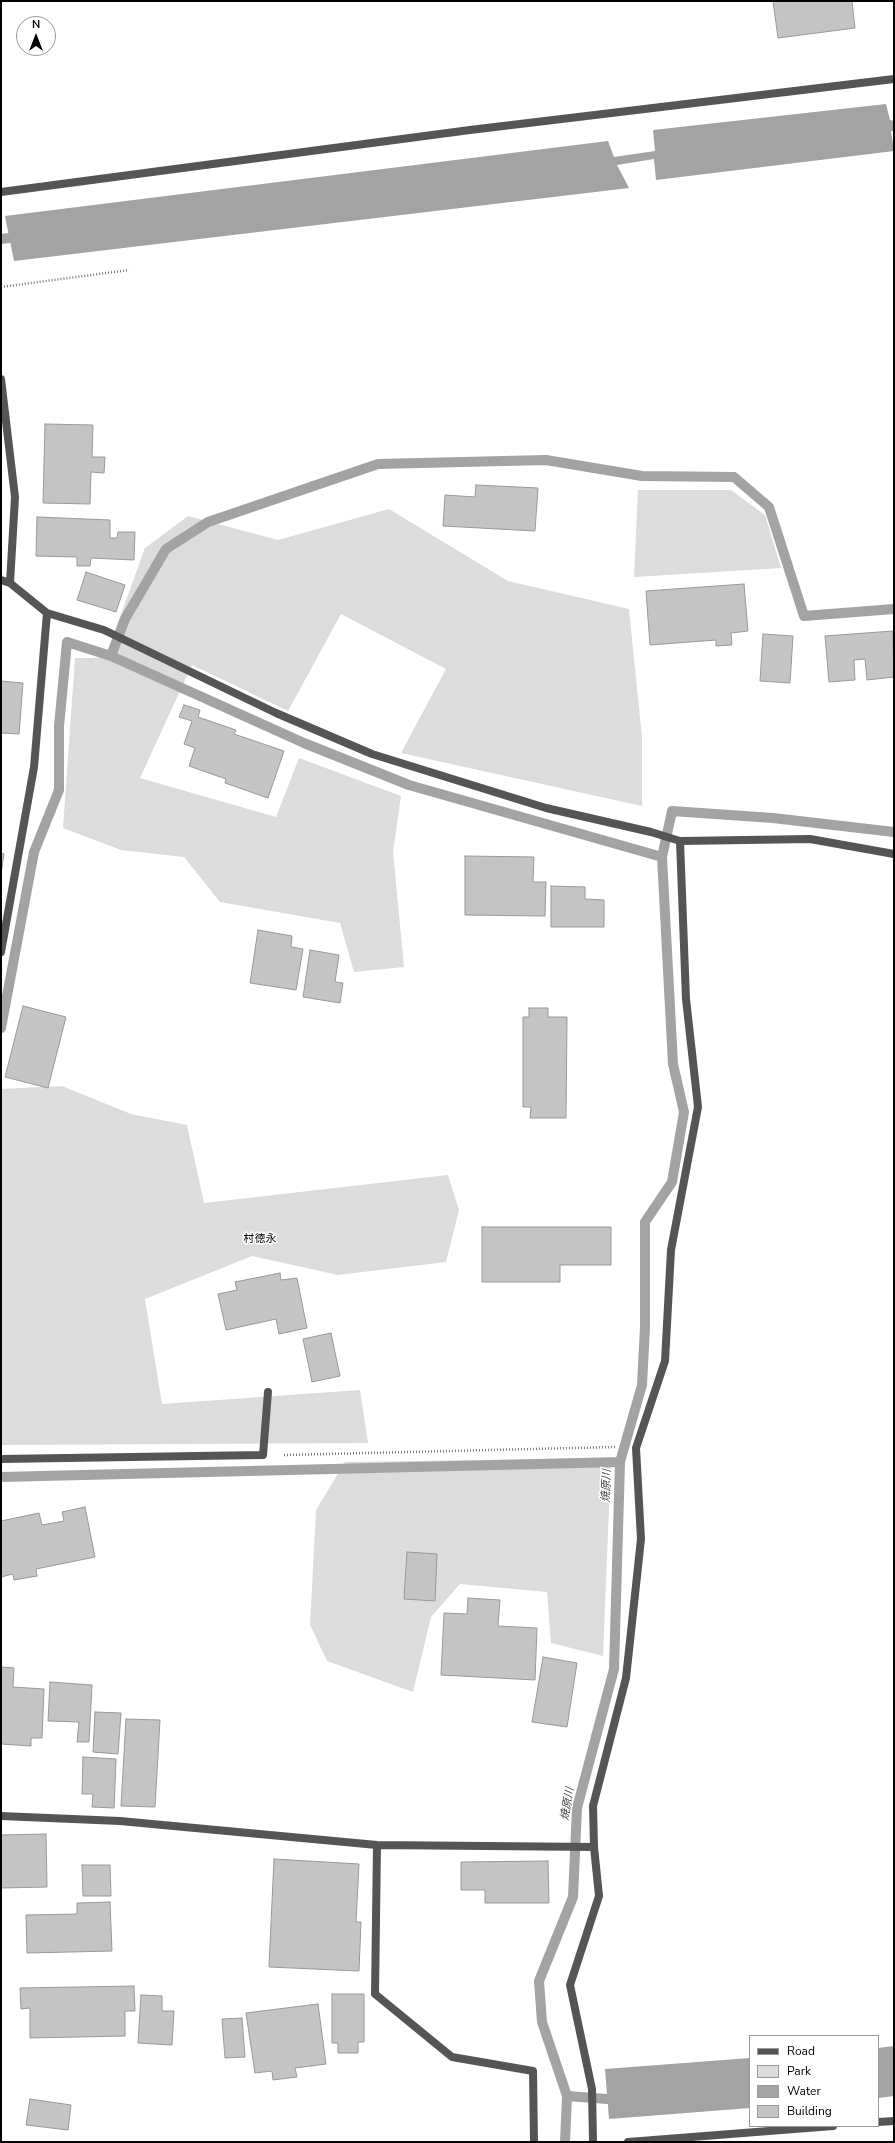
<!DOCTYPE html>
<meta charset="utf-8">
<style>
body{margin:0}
#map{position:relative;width:895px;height:2143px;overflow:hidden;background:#fff;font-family:"Nunito Sans",sans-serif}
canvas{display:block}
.frame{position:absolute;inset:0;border:2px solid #000;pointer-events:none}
.legend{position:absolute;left:749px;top:2035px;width:130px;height:92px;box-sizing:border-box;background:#fff;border:1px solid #999;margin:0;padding:5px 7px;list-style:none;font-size:12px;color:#000}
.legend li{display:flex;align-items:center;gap:8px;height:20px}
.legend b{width:20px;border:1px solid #999}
.north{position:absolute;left:16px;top:16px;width:40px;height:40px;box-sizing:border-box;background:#fff;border:1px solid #999;border-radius:50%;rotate:0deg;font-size:11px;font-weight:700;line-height:16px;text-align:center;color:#000}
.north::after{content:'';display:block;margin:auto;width:14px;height:18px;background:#000;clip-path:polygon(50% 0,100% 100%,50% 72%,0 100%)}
</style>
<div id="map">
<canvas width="895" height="2143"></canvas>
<div class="frame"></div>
<ul class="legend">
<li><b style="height:5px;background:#555"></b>Road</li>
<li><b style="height:11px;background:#dcdcdc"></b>Park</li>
<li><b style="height:11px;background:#a3a3a3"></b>Water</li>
<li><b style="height:11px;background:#c4c4c4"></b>Building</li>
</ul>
<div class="north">N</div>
</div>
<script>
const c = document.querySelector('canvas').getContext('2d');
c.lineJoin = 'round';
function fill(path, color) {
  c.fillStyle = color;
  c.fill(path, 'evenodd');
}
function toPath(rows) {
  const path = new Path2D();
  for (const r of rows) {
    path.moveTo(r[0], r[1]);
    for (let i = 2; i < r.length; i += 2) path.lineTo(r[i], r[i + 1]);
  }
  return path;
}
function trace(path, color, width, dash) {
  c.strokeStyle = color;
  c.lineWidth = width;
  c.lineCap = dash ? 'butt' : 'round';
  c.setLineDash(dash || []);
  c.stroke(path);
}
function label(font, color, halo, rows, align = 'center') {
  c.font = font + ' "Nunito Sans","Noto Sans JP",sans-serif';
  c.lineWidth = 3;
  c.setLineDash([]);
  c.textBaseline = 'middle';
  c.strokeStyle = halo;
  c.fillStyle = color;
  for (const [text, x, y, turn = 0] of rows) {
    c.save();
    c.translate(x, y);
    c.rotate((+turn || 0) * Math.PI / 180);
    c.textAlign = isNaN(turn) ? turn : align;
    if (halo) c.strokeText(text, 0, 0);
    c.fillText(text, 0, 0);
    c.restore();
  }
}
const green = toPath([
 [638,490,731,490,765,515,781,568,634,577],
 [389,509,508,581,629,609,642,738,642,806,401,753,446,669,341,614,288,711,192,665,140,778,276,817,299,758,401,796,393,852,404,967,354,972,340,923,220,902,184,857,121,850,63,828,75,658,105,658,145,548,188,516,278,540],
 [62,1086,131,1114,187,1125,204,1203,448,1175,459,1210,446,1262,338,1275,252,1256,145,1299,162,1404,360,1390,368,1443,1,1445,1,1089],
 [611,1458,603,1656,551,1643,547,1592,460,1584,431,1617,413,1692,327,1661,310,1625,316,1510,345,1462]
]);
const water = toPath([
 [886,104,890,120,894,121,894,131,891,131,894,151,656,180,654,159,617,165,629,188,14,261,5,216,608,141,614,157,655,151,653,130],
 [894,2046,894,2096,878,2098,878,2048],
 [750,2058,750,2108,609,2119,605,2069]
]);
const stream = toPath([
 [1,239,9,238],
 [111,656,125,619,166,549,208,522,378,464,546,460,642,476,734,477,769,507,804,616,894,609],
 [662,857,672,811,773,818,894,832],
 [1,1028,34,852,59,790,59,726,67,642,111,656,304,743,409,785,662,857,673,1064,684,1112,672,1182,645,1222,645,1327,642,1385,620,1462,614,1669,577,1808,573,1897,539,1981,542,2022,567,2096,565,2142],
 [1,1477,620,1462],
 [567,2096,621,2100]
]);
const building = toPath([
 [773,1,852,1,855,28,778,38,773,1],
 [45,424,93,425,92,457,105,457,104,473,91,472,90,504,43,503,45,424],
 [476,485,538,488,535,531,443,526,445,495,475,497,476,485],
 [37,517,110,520,110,538,117,538,118,532,135,532,134,560,91,558,90,566,77,566,77,557,36,556,37,517],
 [86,572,125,585,116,612,77,600,86,572],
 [744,584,748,631,731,633,732,645,716,646,716,640,650,645,646,591,744,584],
 [893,631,894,677,867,680,865,659,854,660,855,680,829,682,825,636,893,631],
 [763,634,793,636,790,683,760,681,763,634],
 [1,681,23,683,19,734,1,733,1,681],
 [184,705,200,710,198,717,236,730,234,734,284,751,268,798,225,783,226,779,189,766,195,748,184,744,192,721,179,717,184,705],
 [1,853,4,854,1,874,1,853],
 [465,856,534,857,533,882,546,882,545,916,465,915,465,856],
 [551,886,585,887,585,899,604,900,604,927,551,927,551,886],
 [258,930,292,936,291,947,303,949,296,990,250,983,258,930],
 [310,950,339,955,335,982,343,983,340,1003,303,997,310,950],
 [23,1006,66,1017,48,1088,5,1077,23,1006],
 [529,1008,548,1008,548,1017,567,1017,566,1118,530,1118,531,1107,523,1107,523,1017,529,1017,529,1008],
 [482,1227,611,1227,611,1265,560,1265,560,1282,482,1282,482,1227],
 [280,1273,281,1280,297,1278,307,1328,279,1334,276,1319,226,1330,218,1294,237,1290,235,1282,280,1273],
 [331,1333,340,1376,312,1382,303,1339,331,1333],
 [85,1507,95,1557,36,1569,37,1576,14,1580,13,1574,1,1577,1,1521,39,1513,42,1525,64,1521,62,1512,85,1507],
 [407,1552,437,1554,435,1601,404,1599,407,1552],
 [468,1598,500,1600,498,1626,537,1628,535,1680,441,1675,444,1613,467,1614,468,1598],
 [543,1657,577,1663,567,1727,532,1722,543,1657],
 [1,1667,14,1668,13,1687,44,1689,42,1738,31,1738,31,1746,1,1744,1,1667],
 [50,1682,92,1685,89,1742,77,1742,79,1722,48,1721,50,1682],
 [95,1712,121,1713,118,1754,93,1752,95,1712],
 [126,1719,160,1720,155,1807,121,1806,126,1719],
 [83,1757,116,1759,114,1808,92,1807,93,1794,82,1794,83,1757],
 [46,1834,47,1887,1,1888,1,1835,46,1834],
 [274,1859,359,1864,356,1922,361,1922,359,1971,269,1967,274,1859],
 [548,1861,549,1903,485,1903,485,1890,461,1890,461,1862,548,1861],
 [82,1865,110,1865,111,1896,83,1896,82,1865],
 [110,1902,112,1951,27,1953,26,1915,77,1914,77,1903,110,1902],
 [134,1986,135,2011,125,2011,125,2036,30,2038,30,2008,21,2009,20,1988,134,1986],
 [332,1994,364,1994,364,2042,358,2042,358,2053,338,2053,338,2043,332,2043,332,1994],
 [141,1995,162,1996,162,2011,174,2011,172,2045,138,2043,141,1995],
 [318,2004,326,2064,295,2068,297,2077,273,2080,272,2071,255,2073,246,2013,318,2004],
 [242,2018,245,2057,225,2058,222,2019,242,2018],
 [30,2099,71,2105,68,2130,26,2125,30,2099]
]);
const path = toPath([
 [1,287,129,270],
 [284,1455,615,1447]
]);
const service = toPath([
 [1,1459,263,1455,268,1392]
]);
const minor = toPath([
 [1,192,470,130,894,79],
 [1,379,15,497,10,583],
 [1,580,10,583,47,613,34,767,1,952],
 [47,613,104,630,276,713,372,754,546,808,651,832,680,841,810,839,894,854],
 [1,1816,120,1821,377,1845,594,1847],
 [377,1845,375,1994,452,2057,533,2071,534,2142],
 [878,2122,894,2121],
 [593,2142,592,2089,570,1985,599,1896,594,1847,593,1806,626,1678,641,1539,636,1448,665,1361,671,1250,698,1107,686,999,680,841],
 [628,2142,833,2126]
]);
const neighbourhoodNames = [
 ["村徳永",260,1239]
];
const waterNames = [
 ["焼原川",607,1486,-88],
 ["焼原川",568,1804,-80]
];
fill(green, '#dcdcdc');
fill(water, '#a3a3a3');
trace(stream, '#a3a3a3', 10);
fill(building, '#c4c4c4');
trace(building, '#999', 1);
trace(path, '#777', 2.5, [1, 2]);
trace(service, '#555', 8);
trace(minor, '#555', 8);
label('11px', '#000', '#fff', neighbourhoodNames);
label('italic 11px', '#444', '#fff', waterNames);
</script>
